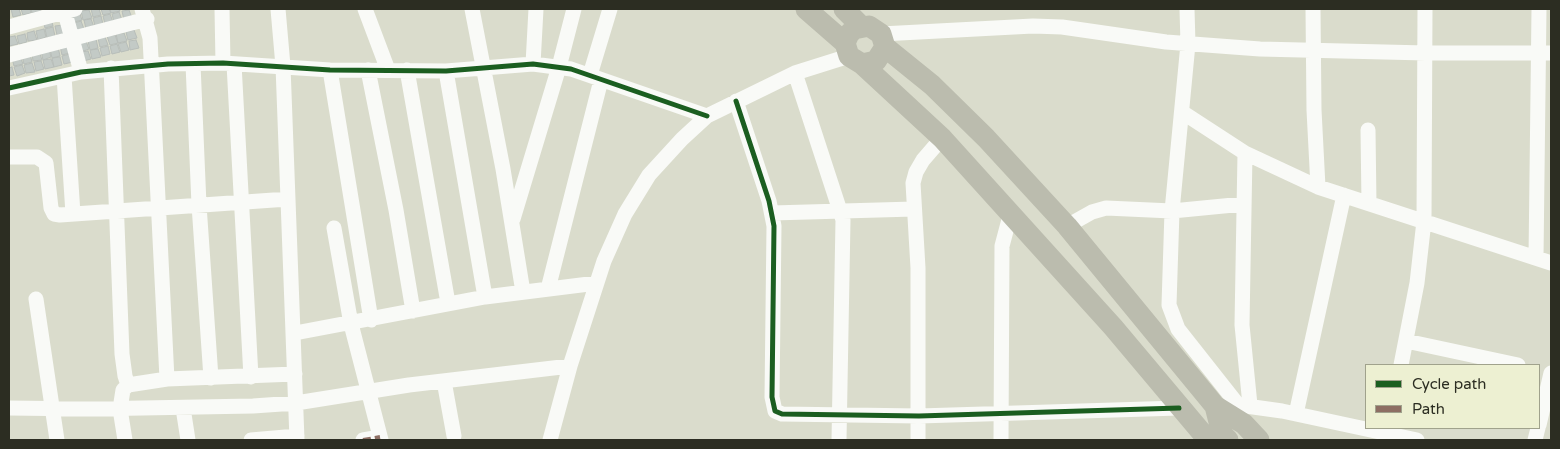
<!DOCTYPE html>
<style>
body{margin:0}
#map{position:relative;width:1560px;height:449px;overflow:hidden;background:#dadccc;font-family:"Varela Round",sans-serif}
canvas{display:block}
.frame{position:absolute;inset:0;border:10px solid #2c2d22;pointer-events:none}
.legend{position:absolute;left:1365px;top:364px;width:175px;height:65px;box-sizing:border-box;background:#edf0d2;border:1px solid #a0a28c;margin:0;padding:6px 9px;list-style:none;font-size:15px;color:#2c2d22}
.legend li{display:flex;align-items:center;gap:10px;height:25px}
.legend b{width:25px;border:1px solid #a0a28c}
</style>
<div id="map">
<canvas width="1560" height="449"></canvas>
<div class="frame"></div>
<ul class="legend">
<li><b style="height:6px;background:#1b5e20"></b>Cycle path</li>
<li><b style="height:6px;background:#8d6e63"></b>Path</li>
</ul>
</div>
<script>
const c = document.querySelector('canvas').getContext('2d');
c.lineJoin = 'round';
function fill(path, color) {
  c.fillStyle = color;
  c.fill(path, 'evenodd');
}
function toPath(rows) {
  const path = new Path2D();
  for (const r of rows) {
    path.moveTo(r[0], r[1]);
    for (let i = 2; i < r.length; i += 2) path.lineTo(r[i], r[i + 1]);
  }
  return path;
}
function trace(path, color, width, dash) {
  c.strokeStyle = color;
  c.lineWidth = width;
  c.lineCap = dash ? 'butt' : 'round';
  c.setLineDash(dash || []);
  c.stroke(path);
}
const building = toPath([
 [11,9,19,9,21,15,13,17,11,9],
 [21,9,30,9,31,13,23,15,21,9],
 [31,9,40,9,41,11,32,13,31,9],
 [91,9,99,9,101,15,93,17,91,9],
 [101,9,109,9,111,13,103,15,101,9],
 [110,9,119,9,120,11,111,13,110,9],
 [89,10,92,18,83,20,81,11,89,10],
 [129,10,132,18,124,20,122,11,129,10],
 [79,11,82,20,74,22,72,13,79,11],
 [119,12,122,20,114,22,112,14,119,12],
 [110,14,113,22,105,24,103,16,110,14],
 [101,16,103,24,95,26,93,18,101,16],
 [51,18,53,26,45,28,43,20,51,18],
 [91,19,94,27,86,29,84,20,91,19],
 [81,21,84,29,76,31,74,23,81,21],
 [63,25,65,33,57,35,55,26,63,25],
 [53,27,55,36,47,38,45,29,53,27],
 [44,29,46,37,38,40,36,31,44,29],
 [134,30,137,38,128,40,126,32,134,30],
 [34,31,37,40,28,41,27,33,34,31],
 [124,33,127,41,118,43,116,34,124,33],
 [25,34,27,42,19,44,17,36,25,34],
 [115,35,118,43,110,45,107,36,115,35],
 [15,36,18,44,9,46,9,37,15,36],
 [105,37,108,45,100,47,98,38,105,37],
 [96,39,98,48,90,50,88,41,96,39],
 [136,40,139,48,130,50,129,41,136,40],
 [86,41,89,49,81,52,79,43,86,41],
 [126,42,129,50,121,52,118,44,126,42],
 [117,44,120,52,112,54,110,46,117,44],
 [68,45,70,53,62,55,60,46,68,45],
 [108,46,110,54,102,56,100,48,108,46],
 [58,47,60,56,52,58,50,49,58,47],
 [49,49,51,57,43,60,41,51,49,49],
 [98,49,101,57,92,59,90,50,98,49],
 [39,51,42,60,33,61,32,53,39,51],
 [88,51,91,59,83,61,81,52,88,51],
 [30,54,32,62,24,64,22,56,30,54],
 [70,54,73,62,64,64,62,56,70,54],
 [20,56,23,64,14,66,12,58,20,56],
 [60,57,62,65,54,67,52,58,60,57],
 [51,59,54,67,45,69,43,60,51,59],
 [41,61,44,69,36,71,34,62,41,61],
 [32,63,35,72,26,73,24,65,32,63],
 [22,65,25,73,17,76,14,67,22,65],
 [12,67,14,75,9,76,9,68,12,67]
]);
const minor = toPath([
 [64,9,81,72],
 [142,9,150,38,167,379],
 [222,9,223,63],
 [278,9,283,66,297,440],
 [365,9,388,70],
 [472,9,503,169,523,292],
 [1187,9,1188,44,1172,211,1169,305,1178,329,1238,405],
 [1313,9,1314,110,1318,187],
 [9,27,75,9],
 [881,34,1033,26,1062,27,1166,42,1260,49,1426,53,1551,53],
 [9,55,147,19],
 [193,64,199,205,211,378],
 [234,64,251,377],
 [533,64,536,9],
 [111,68,122,354,125,376,128,385],
 [330,70,371,320],
 [368,70,396,210,413,311],
 [407,70,448,303],
 [446,71,485,297],
 [795,73,843,220,839,440],
 [590,75,610,9],
 [64,76,73,214],
 [9,88,81,72,168,64,223,63,330,70,446,71,533,64,571,69,707,116],
 [736,101,769,201,774,226,772,397,775,411,782,414,919,416,1179,408],
 [1182,112,1245,153,1318,187,1551,263],
 [1368,130,1369,204],
 [1245,153,1242,325,1250,405],
 [9,157,37,157,46,163,51,208,54,214,60,215,288,199],
 [772,213,914,209],
 [513,219,559,67,574,9],
 [1067,226,1092,212,1106,208,1172,211,1244,204],
 [334,228,351,324,381,440],
 [1536,258,1539,9],
 [548,289,601,80],
 [36,299,57,440],
 [295,333,485,297,597,283],
 [1406,341,1518,365],
 [1401,365,1417,283,1424,221,1425,9],
 [444,381,454,436],
 [1239,405,1282,411,1417,440],
 [9,408,87,409,253,406,296,403,409,385,570,366],
 [183,408,188,440],
 [1296,414,1344,195],
 [1539,425,1551,373],
 [125,440,120,409,123,390,128,385,167,379,295,374],
 [251,440,297,436],
 [363,440,380,437],
 [550,440,570,366,604,261,625,214,649,175,682,139,707,116,795,73,849,56],
 [918,440,918,268,913,183,916,172,923,160,942,138],
 [1001,440,1002,246,1011,212],
 [1535,440,1538,428]
]);
const highway = toPath([
 [806,9,845,43],
 [844,9,861,26],
 [885,47,932,85,986,138,1067,226,1215,406,1244,424,1259,440],
 [862,64,876,61,885,47,881,34,869,26,854,29,849,34,845,43,849,56,862,64,942,138,1113,327,1208,440],
 [1215,406,1222,434,1228,440]
]);
const quiet = toPath([
 [363,440,380,437]
]);
const cycleway = toPath([
 [9,88,81,72,168,64,223,63,330,70,446,71,533,64,571,69,707,116],
 [736,101,769,201,774,226,772,397,775,411,782,414,919,416,1179,408]
]);
fill(building, '#c3cac6');
trace(building, '#b7bdb9', 1);
trace(minor, '#f9faf7', 15);
trace(highway, '#bbbcae', 21);
trace(quiet, '#8d6e63', 4, [8, 4]);
trace(cycleway, '#1b5e20', 5);
</script>
